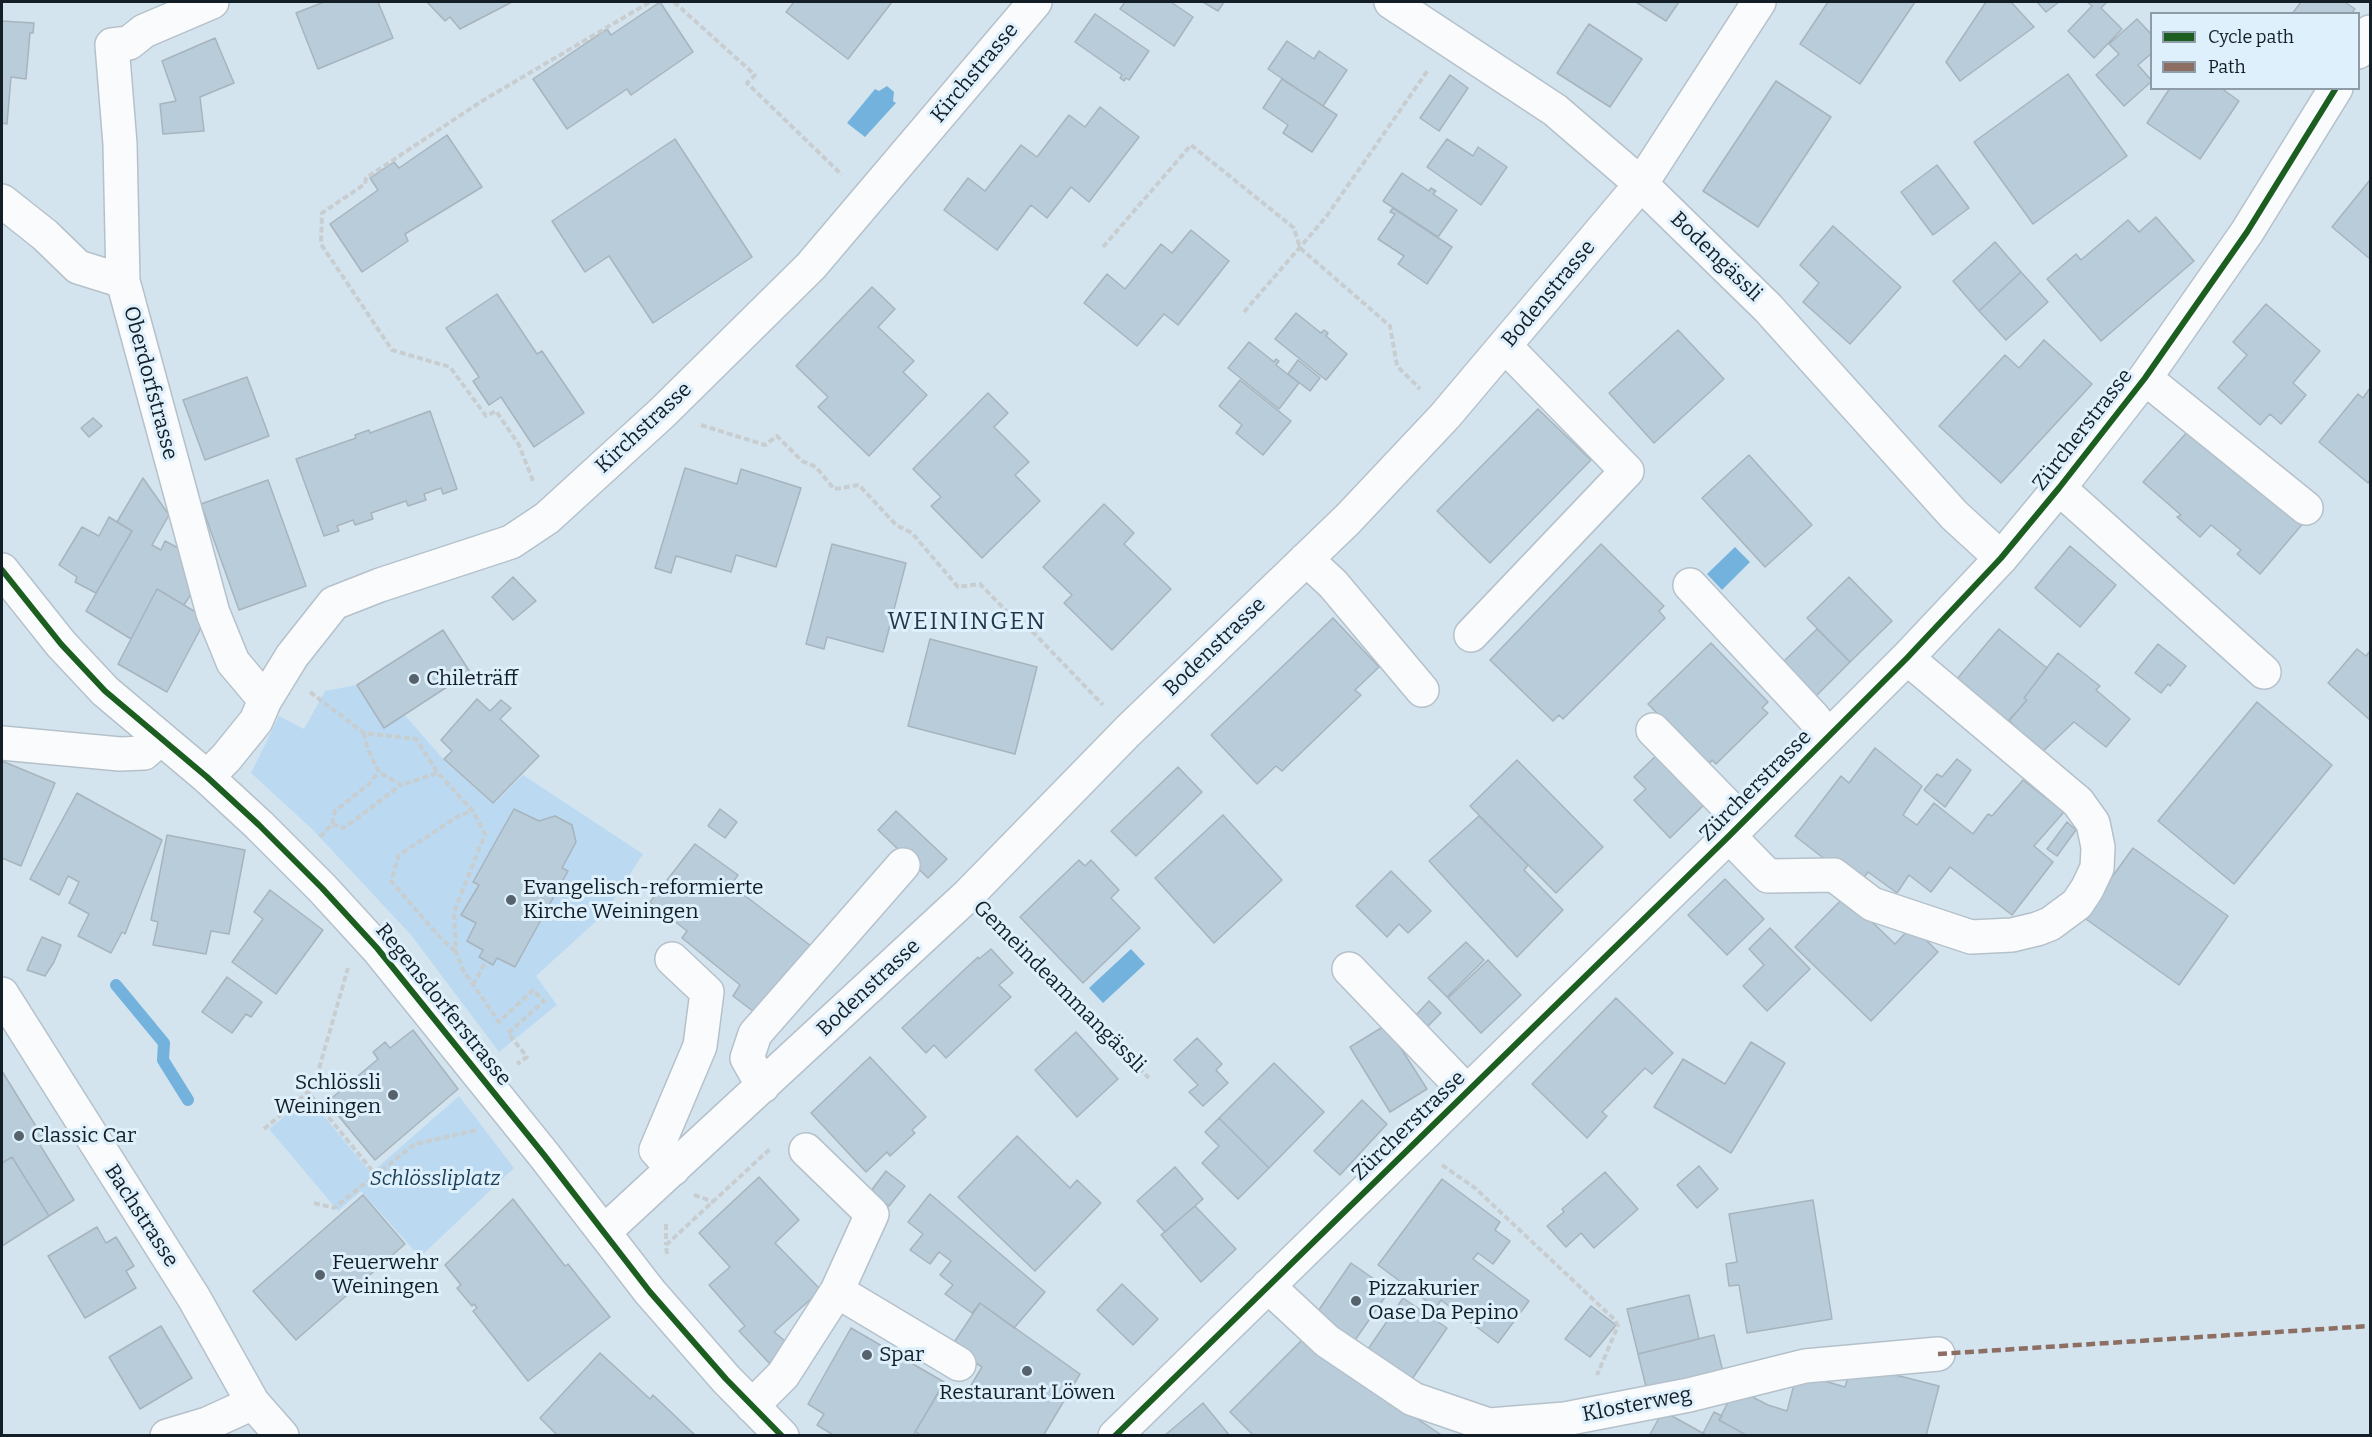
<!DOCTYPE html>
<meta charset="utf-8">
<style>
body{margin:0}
#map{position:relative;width:2372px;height:1437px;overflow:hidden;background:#d4e4ef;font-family:Bitter,serif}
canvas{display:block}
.frame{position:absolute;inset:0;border:3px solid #141e26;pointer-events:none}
.legend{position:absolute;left:2150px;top:12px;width:210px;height:78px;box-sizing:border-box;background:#dff0fd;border:2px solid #8e9ca7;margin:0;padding:8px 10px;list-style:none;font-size:18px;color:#141e26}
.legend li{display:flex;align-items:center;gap:12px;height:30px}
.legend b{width:30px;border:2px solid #8e9ca7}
</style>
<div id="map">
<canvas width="2372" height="1437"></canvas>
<div class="frame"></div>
<ul class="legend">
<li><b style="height:8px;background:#1b5e20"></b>Cycle path</li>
<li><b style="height:8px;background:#8d6e63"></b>Path</li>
</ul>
</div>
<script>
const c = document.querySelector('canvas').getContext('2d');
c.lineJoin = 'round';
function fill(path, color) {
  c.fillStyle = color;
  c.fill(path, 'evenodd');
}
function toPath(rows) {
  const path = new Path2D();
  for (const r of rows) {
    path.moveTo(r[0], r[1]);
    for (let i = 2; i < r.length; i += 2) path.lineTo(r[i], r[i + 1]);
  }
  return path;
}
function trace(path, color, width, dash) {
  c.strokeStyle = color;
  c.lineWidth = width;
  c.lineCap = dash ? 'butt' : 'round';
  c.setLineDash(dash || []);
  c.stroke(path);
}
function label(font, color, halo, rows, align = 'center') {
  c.font = font + ' Bitter,serif';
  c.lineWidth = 6;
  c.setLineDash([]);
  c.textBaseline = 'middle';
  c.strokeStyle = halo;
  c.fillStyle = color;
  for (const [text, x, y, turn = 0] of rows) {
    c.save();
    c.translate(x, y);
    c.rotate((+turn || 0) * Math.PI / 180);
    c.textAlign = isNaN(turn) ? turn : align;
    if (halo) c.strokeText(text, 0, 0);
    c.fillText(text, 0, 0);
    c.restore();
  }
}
const green = toPath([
 [356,685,384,728,405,715,443,759,493,804,523,775,643,854,604,914,536,976,557,1005,499,1052,411,935,312,829,251,773,279,716,304,729,325,691],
 [459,1096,514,1168,420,1257,361,1191,338,1211,269,1129,308,1097,371,1173]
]);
const water = toPath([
 [887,86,894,92,893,101,896,103,865,137,847,123,875,89,879,91],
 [1735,547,1750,562,1722,590,1707,574],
 [1131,949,1145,964,1103,1003,1089,988]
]);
const stream = toPath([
 [116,985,164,1043,163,1060,188,1100]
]);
const building = toPath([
 [324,2,378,2,393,38,318,69,296,13,324,2],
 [427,2,512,2,460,29,450,17,445,21,427,2],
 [660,2,693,52,631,95,627,89,567,129,533,79,607,29,611,35,660,2],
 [794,2,892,2,848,59,786,12,794,2],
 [1125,2,1171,2,1193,17,1174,46,1120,9,1125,2],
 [1203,2,1224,2,1218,11,1203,2],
 [1636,2,1679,2,1666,21,1636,2],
 [1828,2,1915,2,1860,84,1800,44,1828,2],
 [1986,2,2011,2,2034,27,1960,81,1946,62,1986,2],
 [2037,2,2059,2,2046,12,2037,2],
 [2087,2,2107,2,2101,8,2122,29,2094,58,2068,31,2092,6,2087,2],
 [2301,2,2345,2,2355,9,2351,14,2292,14,2301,2],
 [1095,14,1149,51,1129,80,1126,78,1124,81,1120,78,1122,75,1075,42,1095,14],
 [2137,19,2152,35,2152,53,2138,65,2152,81,2124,106,2096,75,2119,54,2109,44,2137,19],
 [2,21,34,23,33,33,30,33,26,79,11,77,7,124,2,123,2,21],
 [1589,24,1642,59,1610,107,1557,73,1589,24],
 [215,38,234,83,200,97,204,131,163,134,160,104,176,101,162,61,215,38],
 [1287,41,1314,59,1319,51,1347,70,1323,106,1268,69,1287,41],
 [2068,74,2127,156,2033,224,1974,142,2068,74],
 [1450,75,1468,88,1439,131,1420,118,1450,75],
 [1282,79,1337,115,1312,152,1283,133,1288,125,1263,108,1282,79],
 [1776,81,1831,117,1758,227,1703,191,1776,81],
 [2170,88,2221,88,2239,101,2200,159,2147,123,2170,88],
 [1100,107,1139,137,1089,202,1071,187,1047,218,1031,205,997,250,944,210,968,178,985,191,1021,145,1037,157,1069,115,1085,127,1100,107],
 [447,135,482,187,405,234,408,241,362,272,330,224,378,190,370,178,394,162,399,168,447,135],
 [675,139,752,257,653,323,609,256,585,272,552,221,675,139],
 [1447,139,1473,156,1478,147,1507,167,1481,205,1427,167,1447,139],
 [1937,165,1969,208,1933,235,1901,192,1937,165],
 [1402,173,1429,191,1431,188,1436,191,1433,194,1457,210,1438,237,1383,201,1402,173],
 [2370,180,2370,259,2332,227,2370,180],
 [1393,208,1452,247,1427,284,1398,264,1404,256,1378,239,1395,214,1390,212,1393,208],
 [2156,217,2194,261,2101,341,2047,279,2076,254,2081,260,2128,220,2139,232,2156,217],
 [1833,226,1901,287,1850,344,1803,302,1819,283,1800,265,1833,226],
 [1191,230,1229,261,1178,325,1164,314,1137,346,1084,303,1107,274,1125,289,1161,244,1172,253,1191,230],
 [1995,242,2021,272,1979,311,1953,281,1995,242],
 [2021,272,2048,302,2006,340,1979,311,2021,272],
 [872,287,895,309,878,327,914,361,903,372,927,395,869,456,818,407,828,397,796,366,872,287],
 [497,294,537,354,542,351,584,413,534,447,501,397,489,405,473,381,479,377,446,328,497,294],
 [2266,304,2320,351,2293,383,2306,395,2281,424,2270,414,2260,425,2218,388,2247,355,2233,342,2266,304],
 [1296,313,1321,333,1324,330,1328,333,1326,336,1347,354,1326,380,1275,339,1296,313],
 [1678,330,1724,379,1654,443,1609,393,1678,330],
 [2044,340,2092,384,2001,483,1939,426,2005,355,2019,368,2044,340],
 [1249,342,1274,362,1276,359,1279,361,1276,365,1299,383,1279,409,1228,368,1249,342],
 [1298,360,1320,378,1310,391,1288,374,1298,360],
 [247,377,269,436,205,460,183,400,247,377],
 [1240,380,1291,421,1263,455,1236,433,1242,425,1219,406,1240,380],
 [2370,388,2370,480,2368,483,2319,442,2358,394,2363,398,2370,388],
 [988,393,1008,413,994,427,1029,462,1015,475,1040,501,982,558,931,506,941,497,913,469,988,393],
 [1538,409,1591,460,1490,563,1437,511,1538,409],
 [430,411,457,489,443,494,441,488,424,494,426,500,408,506,406,501,371,513,373,519,355,525,353,520,337,526,339,531,324,536,296,459,356,438,355,435,369,430,370,433,430,411],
 [93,418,102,426,89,437,81,428,93,418],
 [2188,431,2305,521,2260,574,2237,554,2241,550,2211,525,2200,537,2177,517,2181,515,2143,482,2188,431],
 [1749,455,1812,525,1765,567,1702,498,1749,455],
 [685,468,737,484,741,469,801,488,776,567,736,555,731,572,676,556,671,573,655,568,685,468],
 [143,478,169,515,152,545,161,550,165,541,180,549,193,591,184,605,157,589,131,639,86,611,132,531,117,522,143,478],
 [268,480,306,586,239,610,201,504,268,480],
 [1104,504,1134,533,1124,544,1171,589,1112,650,1064,603,1072,595,1043,567,1104,504],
 [109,517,132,531,96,593,75,582,77,577,59,565,82,527,99,536,109,517],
 [832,544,906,563,883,652,827,637,824,649,806,644,832,544],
 [1601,544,1664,606,1659,611,1665,618,1563,719,1559,715,1553,721,1490,660,1601,544],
 [2070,546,2116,585,2080,627,2035,588,2070,546],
 [513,577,536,601,513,620,492,597,513,577],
 [1849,577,1892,621,1850,662,1807,618,1849,577],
 [157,589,199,614,202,626,167,692,118,664,157,589],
 [1333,618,1379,667,1355,690,1361,695,1282,771,1276,766,1257,784,1211,735,1333,618],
 [1817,629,1850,662,1816,696,1783,662,1817,629],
 [1999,629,2047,668,2024,698,2027,700,2002,729,1951,686,1999,629],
 [443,630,470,672,384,728,357,685,443,630],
 [930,639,1037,667,1015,754,908,726,930,639],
 [1711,643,1768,702,1762,708,1768,713,1716,764,1712,760,1708,765,1648,704,1711,643],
 [2158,644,2186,666,2170,686,2168,684,2161,693,2135,673,2158,644],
 [2357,649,2366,656,2370,651,2370,720,2328,683,2357,649],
 [2058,653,2100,686,2096,690,2130,719,2106,747,2074,722,2040,754,2009,720,2027,700,2024,698,2058,653],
 [477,699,490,711,501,700,511,708,500,719,539,756,493,803,444,759,452,751,441,740,477,699],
 [2257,702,2332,765,2234,884,2158,821,2257,702],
 [1875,748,1922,786,1903,815,1917,825,1934,803,1973,834,1988,814,1992,816,2023,780,2064,812,2034,846,2053,862,2012,915,1950,867,1931,892,1909,875,1897,893,1868,872,1858,885,1795,836,1841,776,1849,783,1875,748],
 [1661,751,1709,800,1670,838,1634,800,1646,789,1634,777,1661,751],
 [1957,759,1971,770,1945,807,1924,790,1937,774,1942,777,1957,759],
 [1517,760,1603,847,1556,893,1470,806,1517,760],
 [2,761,55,783,21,866,2,858,2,761],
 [1178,767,1202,792,1136,856,1111,831,1178,767],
 [77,793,162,840,125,934,122,932,111,953,78,936,89,914,69,903,79,882,68,876,59,895,30,879,77,793],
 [514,809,539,821,555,816,572,825,576,842,562,868,568,871,515,967,497,958,493,965,479,957,483,950,467,941,476,923,461,915,479,885,473,882,514,809],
 [720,809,737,822,725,838,708,826,720,809],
 [896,811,947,859,928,878,878,830,896,811],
 [1223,815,1282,880,1214,943,1155,878,1223,815],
 [1479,816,1528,865,1524,870,1563,910,1517,957,1429,861,1479,816],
 [2067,822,2076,830,2057,856,2047,849,2067,822],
 [167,835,245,850,229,934,211,931,206,954,153,945,158,922,151,920,167,835],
 [695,844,738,875,731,885,815,949,762,1018,733,996,740,985,682,938,687,931,650,902,695,844],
 [2133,848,2228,916,2179,985,2083,917,2133,848],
 [1079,860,1085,866,1091,860,1119,890,1111,898,1140,928,1083,983,1020,917,1079,860],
 [1391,871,1431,911,1408,933,1399,924,1387,937,1356,906,1391,871],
 [1725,879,1764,919,1727,955,1688,915,1725,879],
 [270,890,323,930,276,994,232,962,263,919,254,912,270,890],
 [1845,896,1895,944,1912,926,1938,952,1871,1021,1795,947,1845,896],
 [1770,928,1810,969,1767,1011,1743,986,1764,965,1749,949,1770,928],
 [42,937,61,945,54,962,45,976,27,970,42,937],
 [1466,942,1484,960,1447,997,1428,978,1466,942],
 [991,949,1013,973,999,985,1011,997,946,1058,934,1045,926,1053,902,1028,978,957,979,959,991,949],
 [1488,960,1521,995,1481,1033,1448,998,1488,960],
 [227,977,262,1002,251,1017,246,1014,232,1033,202,1012,227,977],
 [1616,998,1673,1053,1652,1074,1645,1068,1602,1112,1607,1116,1587,1138,1532,1084,1616,998],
 [1429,1001,1441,1013,1426,1028,1415,1016,1429,1001],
 [1386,1025,1427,1089,1390,1112,1350,1047,1386,1025],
 [413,1030,458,1089,375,1160,327,1102,378,1059,373,1052,385,1042,390,1048,413,1030],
 [1076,1032,1118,1079,1077,1117,1035,1070,1076,1032],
 [1197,1038,1222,1064,1216,1070,1228,1083,1203,1106,1189,1092,1198,1085,1174,1060,1197,1038],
 [1751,1042,1785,1063,1731,1153,1654,1107,1683,1059,1725,1084,1751,1042],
 [870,1057,926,1117,912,1130,915,1133,890,1156,887,1152,866,1172,811,1113,870,1057],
 [1274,1063,1324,1112,1269,1168,1219,1118,1274,1063],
 [2,1071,45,1141,40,1145,74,1200,49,1216,12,1157,2,1163,2,1071],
 [1362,1100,1387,1124,1340,1175,1314,1151,1362,1100],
 [1219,1118,1269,1168,1238,1199,1202,1163,1219,1146,1205,1132,1219,1118],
 [1017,1136,1070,1188,1077,1180,1101,1203,1035,1271,958,1197,1017,1136],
 [12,1157,49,1216,2,1246,2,1163,12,1157],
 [1699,1166,1718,1189,1697,1208,1677,1185,1699,1166],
 [1175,1167,1203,1199,1165,1232,1137,1201,1175,1167],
 [886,1171,905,1186,889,1206,870,1192,886,1171],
 [1605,1172,1638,1209,1594,1248,1581,1233,1566,1247,1547,1226,1564,1212,1562,1209,1605,1172],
 [759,1177,799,1220,775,1243,821,1290,774,1332,790,1345,771,1365,739,1331,745,1326,709,1285,730,1267,699,1233,759,1177],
 [1442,1179,1500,1222,1495,1230,1510,1241,1493,1264,1478,1253,1473,1259,1529,1301,1498,1343,1441,1300,1436,1308,1378,1265,1442,1179],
 [930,1194,1045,1292,1014,1328,980,1303,972,1313,945,1294,953,1285,940,1275,951,1261,939,1252,930,1264,910,1250,923,1234,908,1222,930,1194],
 [363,1195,405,1244,296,1340,253,1291,363,1195],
 [513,1199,565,1266,568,1264,610,1317,528,1381,473,1311,477,1308,474,1304,472,1306,457,1288,461,1285,445,1265,513,1199],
 [1813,1200,1832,1319,1747,1333,1739,1285,1729,1286,1726,1264,1737,1262,1729,1214,1813,1200],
 [1195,1206,1236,1249,1201,1282,1161,1235,1195,1206],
 [97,1227,106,1243,116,1237,134,1266,126,1271,136,1288,85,1318,48,1256,97,1227],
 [1351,1263,1390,1290,1353,1343,1314,1317,1351,1263],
 [1122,1284,1158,1319,1133,1345,1097,1310,1122,1284],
 [1689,1295,1699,1339,1638,1354,1627,1309,1689,1295],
 [1403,1298,1447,1328,1410,1382,1366,1352,1403,1298],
 [980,1303,1080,1374,1043,1436,923,1436,915,1432,943,1385,964,1397,982,1367,951,1347,980,1303],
 [1591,1306,1616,1325,1590,1357,1565,1339,1591,1306],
 [161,1326,192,1378,140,1409,109,1357,161,1326],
 [851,1328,944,1382,913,1436,835,1436,817,1425,824,1414,808,1404,851,1328],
 [1714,1335,1724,1376,1648,1395,1638,1354,1714,1335],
 [1301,1341,1443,1436,1254,1436,1230,1412,1301,1341],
 [600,1353,650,1399,653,1395,696,1436,558,1436,540,1418,600,1353],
 [1852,1364,1939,1386,1926,1436,1748,1436,1719,1420,1735,1388,1768,1405,1787,1411,1797,1373,1845,1387,1852,1364],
 [1203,1403,1230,1436,1164,1436,1203,1403],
 [1663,1411,1708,1436,1649,1436,1663,1411],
 [1714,1412,1722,1416,1719,1420,1748,1436,1708,1436,1703,1433,1714,1412]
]);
const path = toPath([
 [674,2,755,75,747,83,842,175],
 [1103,247,1191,145,1294,228,1300,248,1390,326,1397,366,1420,389],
 [1244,312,1326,217,1428,70],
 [701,425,765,445,777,436,802,461,816,467,834,489,859,485,896,525,912,533,958,587,980,584,1019,624,1032,631,1103,705],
 [533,481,519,445,496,411,486,416,450,367,392,350,321,244,322,213,365,184,366,178,482,101,650,2],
 [310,692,364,733,416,739,438,773,473,811,485,834,454,912,456,952,463,970,499,1022,533,990,544,1001,508,1033,527,1057,517,1064],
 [364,733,368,750,379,772,401,785,438,773],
 [332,824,335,811,369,784,379,772],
 [320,837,332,824,344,828,401,785],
 [993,921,1149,1078],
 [455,951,437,934,391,881,399,855,460,815,473,811],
 [473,985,486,961],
 [308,1092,314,1086,348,968],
 [264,1129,308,1092,375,1174],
 [1442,1165,1475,1188,1615,1320,1618,1326,1597,1375],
 [694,1195,714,1202],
 [314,1203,334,1208,415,1144,478,1130],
 [666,1224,666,1245],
 [667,1254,666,1245,771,1148]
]);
const minor = toPath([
 [212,2,144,31,129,43,112,45,120,144,123,281,213,613,233,662,265,700],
 [1391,2,1555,110,1641,184,1768,308,1954,515,2001,558],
 [2358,52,2370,32],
 [2,201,45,235,78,267,123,281],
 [2145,378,2306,508],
 [2059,488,2264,672],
 [1306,559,1333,584,1422,690],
 [2,570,61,644,105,691,207,777,259,825,322,888,377,948,544,1155,650,1292,726,1379,782,1436],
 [1690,585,1813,717,1828,736],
 [1471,635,1627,471,1505,346],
 [1653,730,1743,822],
 [2,743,120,754,144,753,160,739],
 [207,777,226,758,256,721,265,700,292,656,334,603,380,585,511,542,547,518,662,413,811,266,1035,2],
 [1729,836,1768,876,1834,875,1872,904,1971,937,2012,935,2037,929,2050,924,2077,904,2087,889,2097,868,2098,847,2093,823,2078,802,1907,658],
 [672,959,707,992,700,1046,656,1150,673,1169],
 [1349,969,1467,1092],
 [2,994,194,1298,253,1403,282,1436],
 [763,1086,747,1058,755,1034,903,865],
 [604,1232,968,895,1128,731,1348,519,1445,416,1641,184,1759,2],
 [1268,1286,1327,1341,1413,1399,1489,1425,1565,1419,1689,1395,1805,1366,1938,1354],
 [837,1291,959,1364],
 [752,1406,783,1375,837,1291,872,1214,806,1150],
 [167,1436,207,1424,253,1403],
 [1115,1436,1729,836,1907,658,2001,558,2059,488,2145,378,2247,232,2336,88]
]);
const quiet = toPath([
 [1938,1354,2370,1326]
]);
const cycleway = toPath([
 [2,570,61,644,105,691,207,777,259,825,322,888,377,948,544,1155,650,1292,726,1379,782,1436],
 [1115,1436,1729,836,1907,658,2001,558,2059,488,2145,378,2247,232,2336,88]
]);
const markers = [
 [414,679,6,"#57636c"],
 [511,900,6,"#57636c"],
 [393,1095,6,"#57636c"],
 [19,1136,6,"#57636c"],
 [320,1275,6,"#57636c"],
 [1356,1301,6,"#57636c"],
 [867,1355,6,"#57636c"],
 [1027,1371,6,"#57636c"]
];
const streetNames = [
 ["Kirchstrasse",975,73,-50],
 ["Bodengässli",1716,257,44],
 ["Bodenstrasse",1549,294,-50],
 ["Oberdorfstrasse",150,383,75],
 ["Kirchstrasse",644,428,-43],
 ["Zürcherstrasse",2083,430,-52],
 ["Bodenstrasse",1215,647,-44],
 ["Zürcherstrasse",1756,786,-45],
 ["Gemeindeammangässli",1059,987,45],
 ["Bodenstrasse",869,988,-43],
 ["Regensdorferstrasse",443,1005,51],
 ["Zürcherstrasse",1409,1126,-44],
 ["Bachstrasse",141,1216,57],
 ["Klosterweg",1637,1405,-11]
];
const poiNames = [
 ["Chileträff",426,679],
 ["Evangelisch-reformierte",523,888],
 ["Kirche Weiningen",523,912],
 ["Schlössli",381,1083,"right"],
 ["Weiningen",381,1107,"right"],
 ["Classic Car",31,1136],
 ["Feuerwehr",332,1263],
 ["Weiningen",332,1287],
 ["Pizzakurier",1368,1289],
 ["Oase Da Pepino",1368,1313],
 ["Spar",879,1355],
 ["Restaurant Löwen",1027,1393,"center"]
];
const parkNames = [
 ["Schlössliplatz",435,1179]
];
const quarterNames = [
 ["WEININGEN",967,622]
];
fill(green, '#bbdaf1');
fill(water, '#73b2dc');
trace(stream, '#73b2dc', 12);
fill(building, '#b8ccda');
trace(building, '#a7b4bd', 1.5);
trace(minor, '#b5c1ca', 36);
trace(path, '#c8cdd0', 4, [6, 3]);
trace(minor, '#f9fbfd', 33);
trace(quiet, '#8d6e63', 4.5, [9, 4.5]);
trace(cycleway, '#1b5e20', 6);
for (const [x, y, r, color] of markers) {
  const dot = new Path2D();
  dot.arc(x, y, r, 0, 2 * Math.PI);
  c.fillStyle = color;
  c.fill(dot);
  trace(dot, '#dff0fd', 2);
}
label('21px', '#141e26', '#dff0fd', streetNames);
label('21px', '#141e26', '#dff0fd', poiNames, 'left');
label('italic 21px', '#1c3f57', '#dff0fd', parkNames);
c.letterSpacing = '1.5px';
label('24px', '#1f3748', '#dff0fd', quarterNames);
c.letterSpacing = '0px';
</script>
